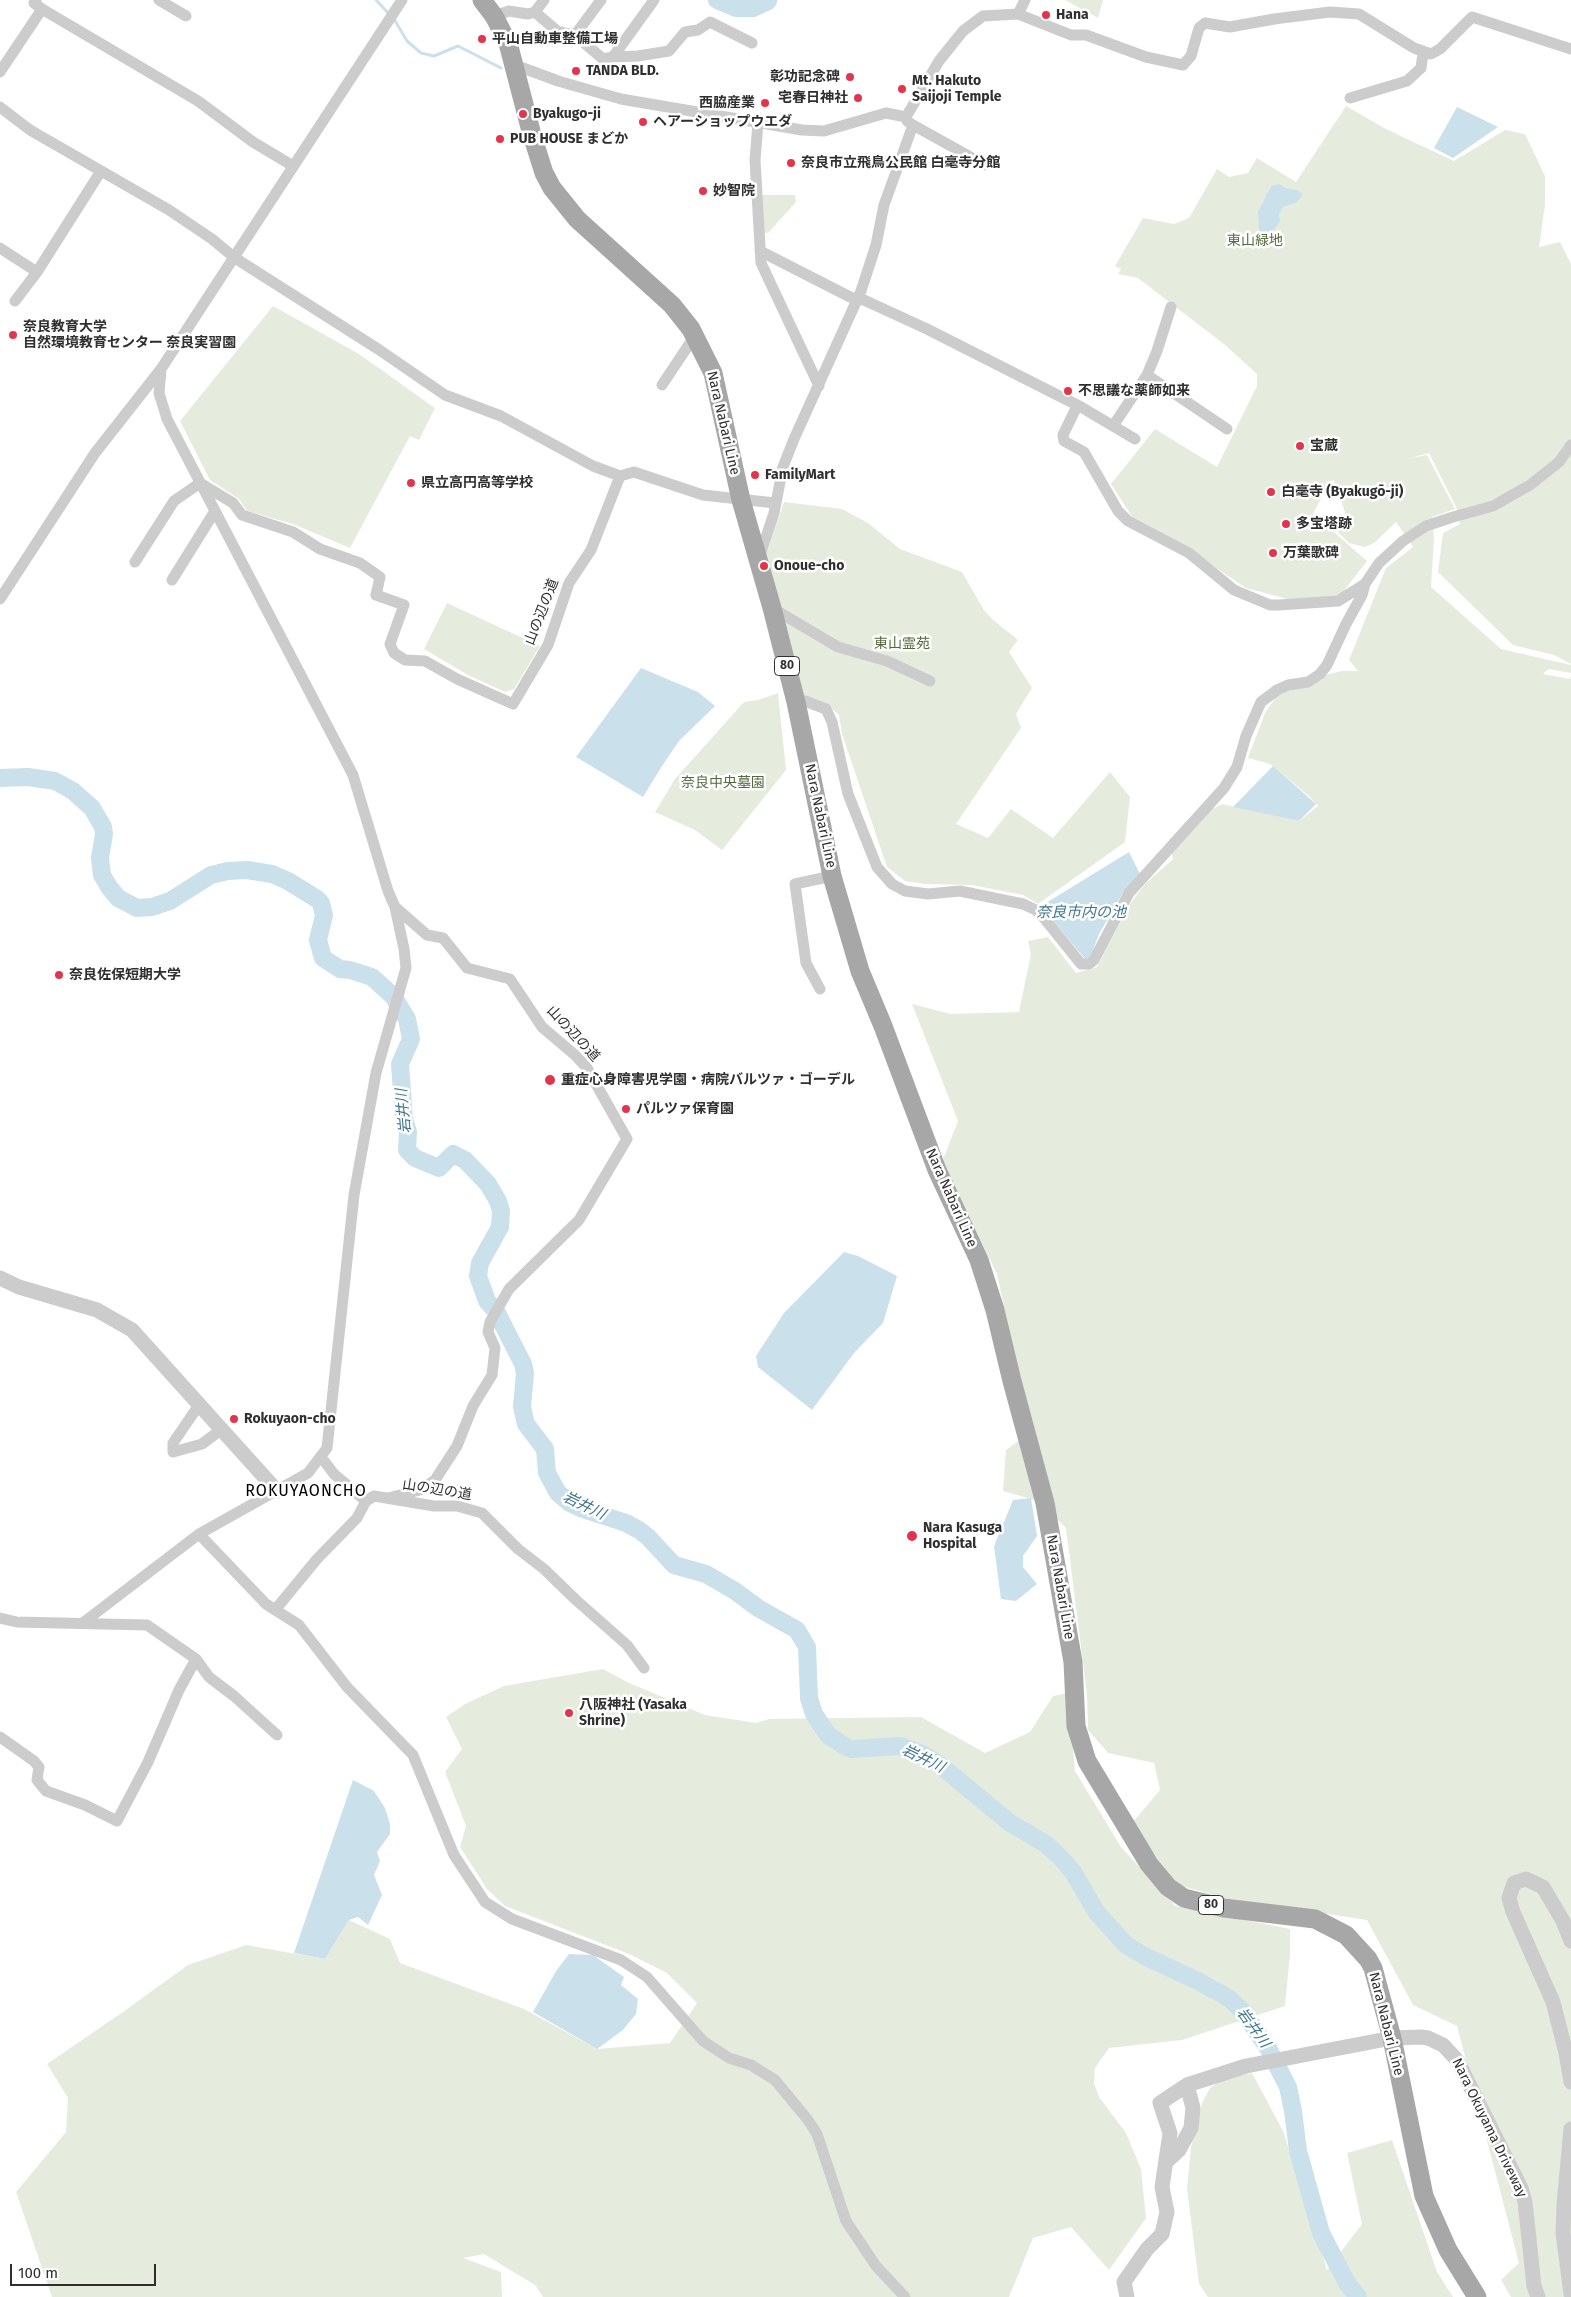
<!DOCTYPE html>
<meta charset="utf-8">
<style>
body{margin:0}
#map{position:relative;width:1571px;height:2297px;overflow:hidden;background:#fff;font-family:"Fira Sans",sans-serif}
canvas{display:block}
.scale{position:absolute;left:10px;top:2264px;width:146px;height:22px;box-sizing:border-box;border:2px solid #2f2f2f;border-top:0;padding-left:6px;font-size:15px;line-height:18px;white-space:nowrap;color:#2f2f2f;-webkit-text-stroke:4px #fff;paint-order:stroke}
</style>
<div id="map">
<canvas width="1571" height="2297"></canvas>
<div class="scale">100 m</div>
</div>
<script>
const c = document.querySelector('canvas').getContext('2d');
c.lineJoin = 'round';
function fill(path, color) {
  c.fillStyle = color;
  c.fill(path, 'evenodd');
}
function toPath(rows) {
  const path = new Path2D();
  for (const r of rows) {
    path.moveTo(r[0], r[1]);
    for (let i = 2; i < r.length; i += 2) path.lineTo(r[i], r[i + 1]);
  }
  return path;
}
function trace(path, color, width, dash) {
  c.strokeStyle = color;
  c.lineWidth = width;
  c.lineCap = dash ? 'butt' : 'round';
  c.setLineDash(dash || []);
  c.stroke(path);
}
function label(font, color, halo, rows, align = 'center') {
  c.font = font + ' "Fira Sans","Noto Sans JP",sans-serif';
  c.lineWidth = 5;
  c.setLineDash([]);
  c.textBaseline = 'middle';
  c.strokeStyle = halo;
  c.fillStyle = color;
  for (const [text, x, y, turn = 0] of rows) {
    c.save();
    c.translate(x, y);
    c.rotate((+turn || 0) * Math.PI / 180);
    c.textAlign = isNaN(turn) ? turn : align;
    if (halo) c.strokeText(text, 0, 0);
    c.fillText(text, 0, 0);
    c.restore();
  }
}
const green = toPath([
 [1065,0,1103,0,1098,18],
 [1346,106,1386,129,1454,161,1505,130,1525,134,1545,176,1545,205,1539,247,1560,242,1571,264,1571,664,1554,655,1513,645,1438,572,1443,533,1460,524,1457,509,1429,453,1407,459,1427,455,1455,509,1432,517,1434,538,1431,587,1501,649,1571,665,1571,673,1549,669,1543,674,1570,679,1571,675,1571,2297,1511,2297,1501,2280,1519,2263,1457,2026,1413,2005,1367,1920,1223,1898,1176,1884,1132,1823,1160,1790,1154,1763,1108,1753,1088,1730,1087,1695,1066,1528,1038,1501,1003,1491,1006,1450,1031,1432,997,1274,942,1162,958,1121,912,1004,951,1014,1019,1012,1031,954,1028,941,1048,937,1076,973,1097,967,1128,907,1145,884,1173,859,1169,840,1186,822,1222,804,1299,821,1318,806,1309,796,1270,764,1248,758,1265,713,1285,684,1342,671,1358,671,1349,660,1386,568,1413,547,1396,522,1374,543,1365,547,1349,543,1336,530,1346,515,1334,480,1329,482,1313,514,1367,561,1340,596,1291,600,1246,588,1213,566,1133,518,1111,484,1155,429,1217,467,1257,386,1257,374,1225,345,1138,278,1118,274,1121,269,1115,266,1143,218,1174,224,1189,218,1217,169,1229,177,1248,173,1257,158,1296,182],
 [761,195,795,195,796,202,768,233,763,232],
 [273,306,359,354,435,408,419,440,410,436,350,548,293,524,247,511,239,499,210,480,180,421],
 [784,502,842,509,868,523,900,549,962,572,984,610,992,619,1018,640,1009,652,1032,688,1016,714,1021,728,956,824,988,838,1011,809,1053,838,1110,772,1130,797,1125,842,1038,904,1023,895,972,885,925,884,905,881,887,867,842,734,839,715,831,708,797,693,764,560],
 [447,603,540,646,514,689,505,692,468,675,424,649],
 [778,693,786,770,722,850,695,830,655,812,675,779,744,702,758,700],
 [603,1669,627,1682,705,1715,756,1723,769,1719,921,1717,985,1753,1030,1732,1053,1696,1068,1693,1075,1771,1121,1847,1175,1906,1290,1929,1290,1954,1285,2006,1182,2040,1109,2048,1095,2068,1094,2083,1099,2097,1126,2133,1141,2169,1146,2218,1109,2270,1071,2227,1033,2238,1009,2297,543,2297,535,2285,484,2254,463,2258,501,2272,502,2297,52,2297,16,2192,66,2132,68,2098,47,2064,120,2014,188,1965,246,1945,325,1959,349,1920,390,1939,400,1963,524,2009,597,2049,670,2043,697,2003,667,1973,629,1954,505,1906,487,1889,460,1847,466,1826,445,1772,462,1749,446,1717,465,1704,504,1686],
 [1252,2073,1283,2131,1327,2270,1362,2224,1347,2153,1392,2140,1437,2272,1453,2297,1208,2297,1199,2284,1187,2189,1191,2147,1202,2103,1210,2088,1222,2079]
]);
const water = toPath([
 [1457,107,1498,127,1453,158,1434,148],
 [1279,184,1285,188,1298,190,1302,194,1300,199,1295,203,1283,207,1279,215,1280,221,1274,230,1266,236,1259,230,1258,212,1271,186],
 [641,668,698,692,715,706,679,741,662,766,643,797,576,757],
 [1273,766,1316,804,1299,821,1233,807],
 [1129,852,1140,874,1122,894,1099,934,1090,958,1085,959,1041,906],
 [844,1252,858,1256,897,1276,883,1323,854,1353,812,1410,758,1367,756,1356,784,1313],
 [1031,1498,1037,1536,1023,1556,1023,1567,1037,1584,1016,1601,1001,1599,994,1546,1013,1500],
 [353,1780,374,1791,385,1808,390,1824,390,1834,377,1852,380,1861,374,1875,382,1895,368,1925,358,1917,349,1920,325,1959,294,1953],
 [569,1954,593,1955,624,1977,621,1985,638,1999,636,2014,623,2030,597,2049,533,2012,556,1971]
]);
const stream = toPath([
 [376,0,390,15],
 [768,1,769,0],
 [394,19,407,41,421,53,434,56,458,46,501,68]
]);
const river = toPath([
 [717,0,736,8,753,8,768,1],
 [0,778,28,777,55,781,73,791,92,808,103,827,104,834,100,858,102,875,109,887,118,898,137,908,152,907,170,901,211,875,228,871,247,870,272,874,288,881,317,899,321,903,324,915,318,940,323,958,340,969,350,970,372,977,393,996,407,1019,411,1039,400,1064,404,1119,408,1132,407,1150,415,1158,439,1168,453,1154,465,1160,488,1184,498,1201,501,1211,500,1227,480,1263,478,1276,487,1301,496,1311,523,1364,525,1373,522,1407,526,1424,545,1449,547,1473,558,1493,570,1503,583,1509,626,1523,639,1530,648,1537,674,1565,706,1574,735,1591,758,1608,797,1630,807,1647,809,1698,814,1714,828,1735,846,1747,851,1749,900,1746,922,1754,940,1765,1010,1823,1046,1844,1062,1859,1073,1872,1097,1913,1125,1944,1144,1956,1198,1981,1230,1999,1244,2013,1268,2048,1288,2087,1293,2111,1298,2151,1321,2233,1347,2283,1358,2297]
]);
const minor = toPath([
 [36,0,34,3,42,9,198,101,253,142,293,166],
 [159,0,186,16],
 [535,12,557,31,575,35,601,0],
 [1018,14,1071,35,1086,35,1146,57,1183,65,1191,56,1199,28,1205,23,1230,27,1274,19,1330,12,1359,14,1414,48,1431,54,1440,49,1472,17,1571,49],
 [494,16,509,11,528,14,535,12,544,0],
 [575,35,603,59,613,57,654,0],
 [613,57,638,56,669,51,685,32,698,30,710,22,752,43],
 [515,65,558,81,621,99,802,130,824,131,886,113,906,117],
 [0,72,42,9],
 [1350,98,1407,81,1421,68,1423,53],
 [0,107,30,130,169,210,212,239,235,258,378,349,445,395,501,416,593,466,620,476,634,472,703,495,775,503],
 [758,123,755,160,761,263,819,386],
 [985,165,913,125,907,121,906,117,939,61,963,31,983,16,1018,14,1025,0],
 [0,248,37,272],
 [760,251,854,299,864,300,927,329,1081,407,1135,439],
 [15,301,37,272,101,171],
 [1147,375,1227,429],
 [662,385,694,337],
 [1077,406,1063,435,1064,441,1084,452,1118,511,1128,521,1189,553,1234,590,1270,605,1279,605,1338,601,1365,584],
 [1113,426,1147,375,1157,351,1171,307],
 [759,558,774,513,783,467,794,439,861,291,876,245,884,205,913,125],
 [135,562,174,501,200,483,233,503,242,515,293,532,320,549,360,563,380,577,376,595,404,605,390,644,394,653,405,660,425,661,457,679,513,704,548,645,569,583,591,550,620,476],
 [172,580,215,511],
 [0,599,95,453,161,369,402,0],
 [772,608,838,647,887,661,930,681],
 [796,702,805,701,826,709,832,722,848,794,877,867,892,884,905,891,928,894,960,891,1023,904,1036,910,1044,918,1081,964,1089,964,1094,960,1129,893,1224,788,1237,767,1246,736,1261,702,1277,690,1288,685,1308,682,1320,674,1327,665,1346,624,1362,595,1365,584,1379,563,1403,541,1426,526,1453,517,1493,506,1530,485,1559,462,1571,445],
 [820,989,806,963,795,884,832,876],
 [199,1405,173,1443,173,1452,202,1444,222,1429],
 [321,1457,334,1474,366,1501],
 [388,1498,420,1490,435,1480,457,1446,473,1406,492,1375,495,1348,488,1332,490,1322,509,1289,579,1220,627,1139,587,1068,575,1055,542,1027,510,979,467,968,443,938,427,935,395,907],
 [199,1534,266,1604,299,1625,347,1687,413,1755,454,1855,485,1902,512,1919,621,1960,647,1977,703,2041,729,2058,751,2065,775,2080,808,2120,817,2134,846,2221,876,2266,905,2297],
 [275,1610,317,1559,357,1518,366,1501,374,1496,434,1506,457,1506,482,1513,518,1549,544,1569,576,1600,627,1645,644,1668],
 [0,1618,17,1622,147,1625,196,1659,209,1677,234,1696,277,1735],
 [84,1622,199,1534,308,1473,327,1448,354,1195,376,1073,406,968,404,949,395,907,388,891,353,775,167,419,159,393,161,369],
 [0,1737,34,1761,39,1767,37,1780,46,1791,85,1805,117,1821,148,1762,179,1690,196,1659]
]);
const tertiary = toPath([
 [0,1278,19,1287,97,1310,132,1330,277,1491],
 [1571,1941,1563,1921,1543,1887,1526,1879,1514,1883,1509,1898,1513,1912,1553,2002,1566,2053,1571,2082],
 [1571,2129,1564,2204,1563,2233,1571,2294],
 [1166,2162,1179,2150,1191,2128,1193,2108,1187,2085],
 [1127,2297,1124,2282,1147,2249,1162,2234,1167,2212,1162,2187,1170,2133,1160,2103,1187,2085,1246,2066,1392,2038,1421,2037,1428,2038,1443,2045,1457,2060,1521,2188,1525,2202,1534,2286,1538,2297]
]);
const primary = toPath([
 [482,0,494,16,508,43,532,135,544,173,552,188,577,219,672,305,691,329,713,373,741,500,772,608,796,702,832,876,860,971,883,1026,937,1170,979,1260,995,1310,1012,1381,1045,1503,1073,1662,1076,1726,1087,1761,1149,1864,1168,1887,1184,1898,1224,1908,1315,1919,1346,1935,1368,1959,1373,1968,1392,2038,1424,2196,1448,2250,1477,2297]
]);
const markers = [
 [1046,15,5,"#e2354d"],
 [482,39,5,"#e2354d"],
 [576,71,5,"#e2354d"],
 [850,77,5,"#e2354d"],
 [902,89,5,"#e2354d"],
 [858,98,5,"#e2354d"],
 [765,103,5,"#e2354d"],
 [523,114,5,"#e2354d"],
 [643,122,5,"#e2354d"],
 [500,139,5,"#e2354d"],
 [791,163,5,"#e2354d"],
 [703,191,5,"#e2354d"],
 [13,335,5,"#e2354d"],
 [1068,391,5,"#e2354d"],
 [1300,446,5,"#e2354d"],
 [755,475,5,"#e2354d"],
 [411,483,5,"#e2354d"],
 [1271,492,5,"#e2354d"],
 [1286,524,5,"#e2354d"],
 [1273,553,5,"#e2354d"],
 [764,566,5,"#e2354d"],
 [59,975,5,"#e2354d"],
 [550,1080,6,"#e2354d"],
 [626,1109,5,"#e2354d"],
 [234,1419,5,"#e2354d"],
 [912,1536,6,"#e2354d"],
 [569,1713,5,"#e2354d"]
];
const shields = [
 [787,666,25],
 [1211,1905,25]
];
const shieldNames = [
 ["80",787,666],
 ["80",1211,1905]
];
const poiNames = [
 ["Hana",1056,15],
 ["平山自動車整備工場",492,39],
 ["TANDA BLD.",586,71],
 ["彰功記念碑",840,77,"right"],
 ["Mt. Hakuto",912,81],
 ["Saijoji Temple",912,97],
 ["宅春日神社",848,98,"right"],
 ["西脇産業",755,103,"right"],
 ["Byakugo-ji",533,114],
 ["ヘアーショップウエダ",653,122],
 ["PUB HOUSE まどか",510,139],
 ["奈良市立飛鳥公民館 白毫寺分館",801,163],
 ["妙智院",713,191],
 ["奈良教育大学",23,327],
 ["自然環境教育センター 奈良実習園",23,343],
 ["不思議な薬師如来",1078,391],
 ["宝蔵",1310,446],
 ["FamilyMart",765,475],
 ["県立高円高等学校",421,483],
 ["白毫寺 (Byakugō-ji)",1281,492],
 ["多宝塔跡",1296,524],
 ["万葉歌碑",1283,553],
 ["Onoue-cho",774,566],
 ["奈良佐保短期大学",69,975],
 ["重症心身障害児学園・病院バルツァ・ゴーデル",561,1080],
 ["パルツァ保育園",636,1109],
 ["Rokuyaon-cho",244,1419],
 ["Nara Kasuga",923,1528],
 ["Hospital",923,1544],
 ["八阪神社 (Yasaka",579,1705],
 ["Shrine)",579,1721]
];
const parkNames = [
 ["東山緑地",1255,241],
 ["東山霊苑",902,644],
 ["奈良中央墓園",723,783]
];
const streetNames = [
 ["Nara Nabari Line",723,423,77],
 ["山の辺の道",542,612,-69],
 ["Nara Nabari Line",820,816,78],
 ["山の辺の道",573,1034,47],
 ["Nara Nabari Line",951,1198,66],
 ["山の辺の道",437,1490,9],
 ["Nara Nabari Line",1060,1587,80],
 ["Nara Nabari Line",1386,2024,76],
 ["Nara Okuyama Driveway",1489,2128,64]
];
const waterNames = [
 ["奈良市内の池",1081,913],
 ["岩井川",404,1111,-95],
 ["岩井川",584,1506,26],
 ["岩井川",923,1759,26],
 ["岩井川",1253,2028,54]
];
const quarterNames = [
 ["ROKUYAONCHO",306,1492]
];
fill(green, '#e6ecdd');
fill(water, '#cae1eb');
trace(stream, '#cae1eb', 3);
trace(river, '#cae1eb', 18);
trace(minor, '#ccc', 11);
trace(tertiary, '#ccc', 15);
trace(primary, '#a7a7a7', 19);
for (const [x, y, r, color] of markers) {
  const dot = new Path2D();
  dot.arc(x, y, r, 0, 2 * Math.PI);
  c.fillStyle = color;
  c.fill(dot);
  trace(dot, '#fff', 2);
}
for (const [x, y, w] of shields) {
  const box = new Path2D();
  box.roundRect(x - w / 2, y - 9.5, w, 19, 4);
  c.fillStyle = '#fff';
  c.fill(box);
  trace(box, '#2f2f2f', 1);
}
label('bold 12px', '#2f2f2f', null, shieldNames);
label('bold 14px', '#2f2f2f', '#fff', poiNames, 'left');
label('14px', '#556a3d', '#fff', parkNames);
label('14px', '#2f2f2f', '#fff', streetNames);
label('italic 15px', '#3e7690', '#fff', waterNames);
c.letterSpacing = '1px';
label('16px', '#000', '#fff', quarterNames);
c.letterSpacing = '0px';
</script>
